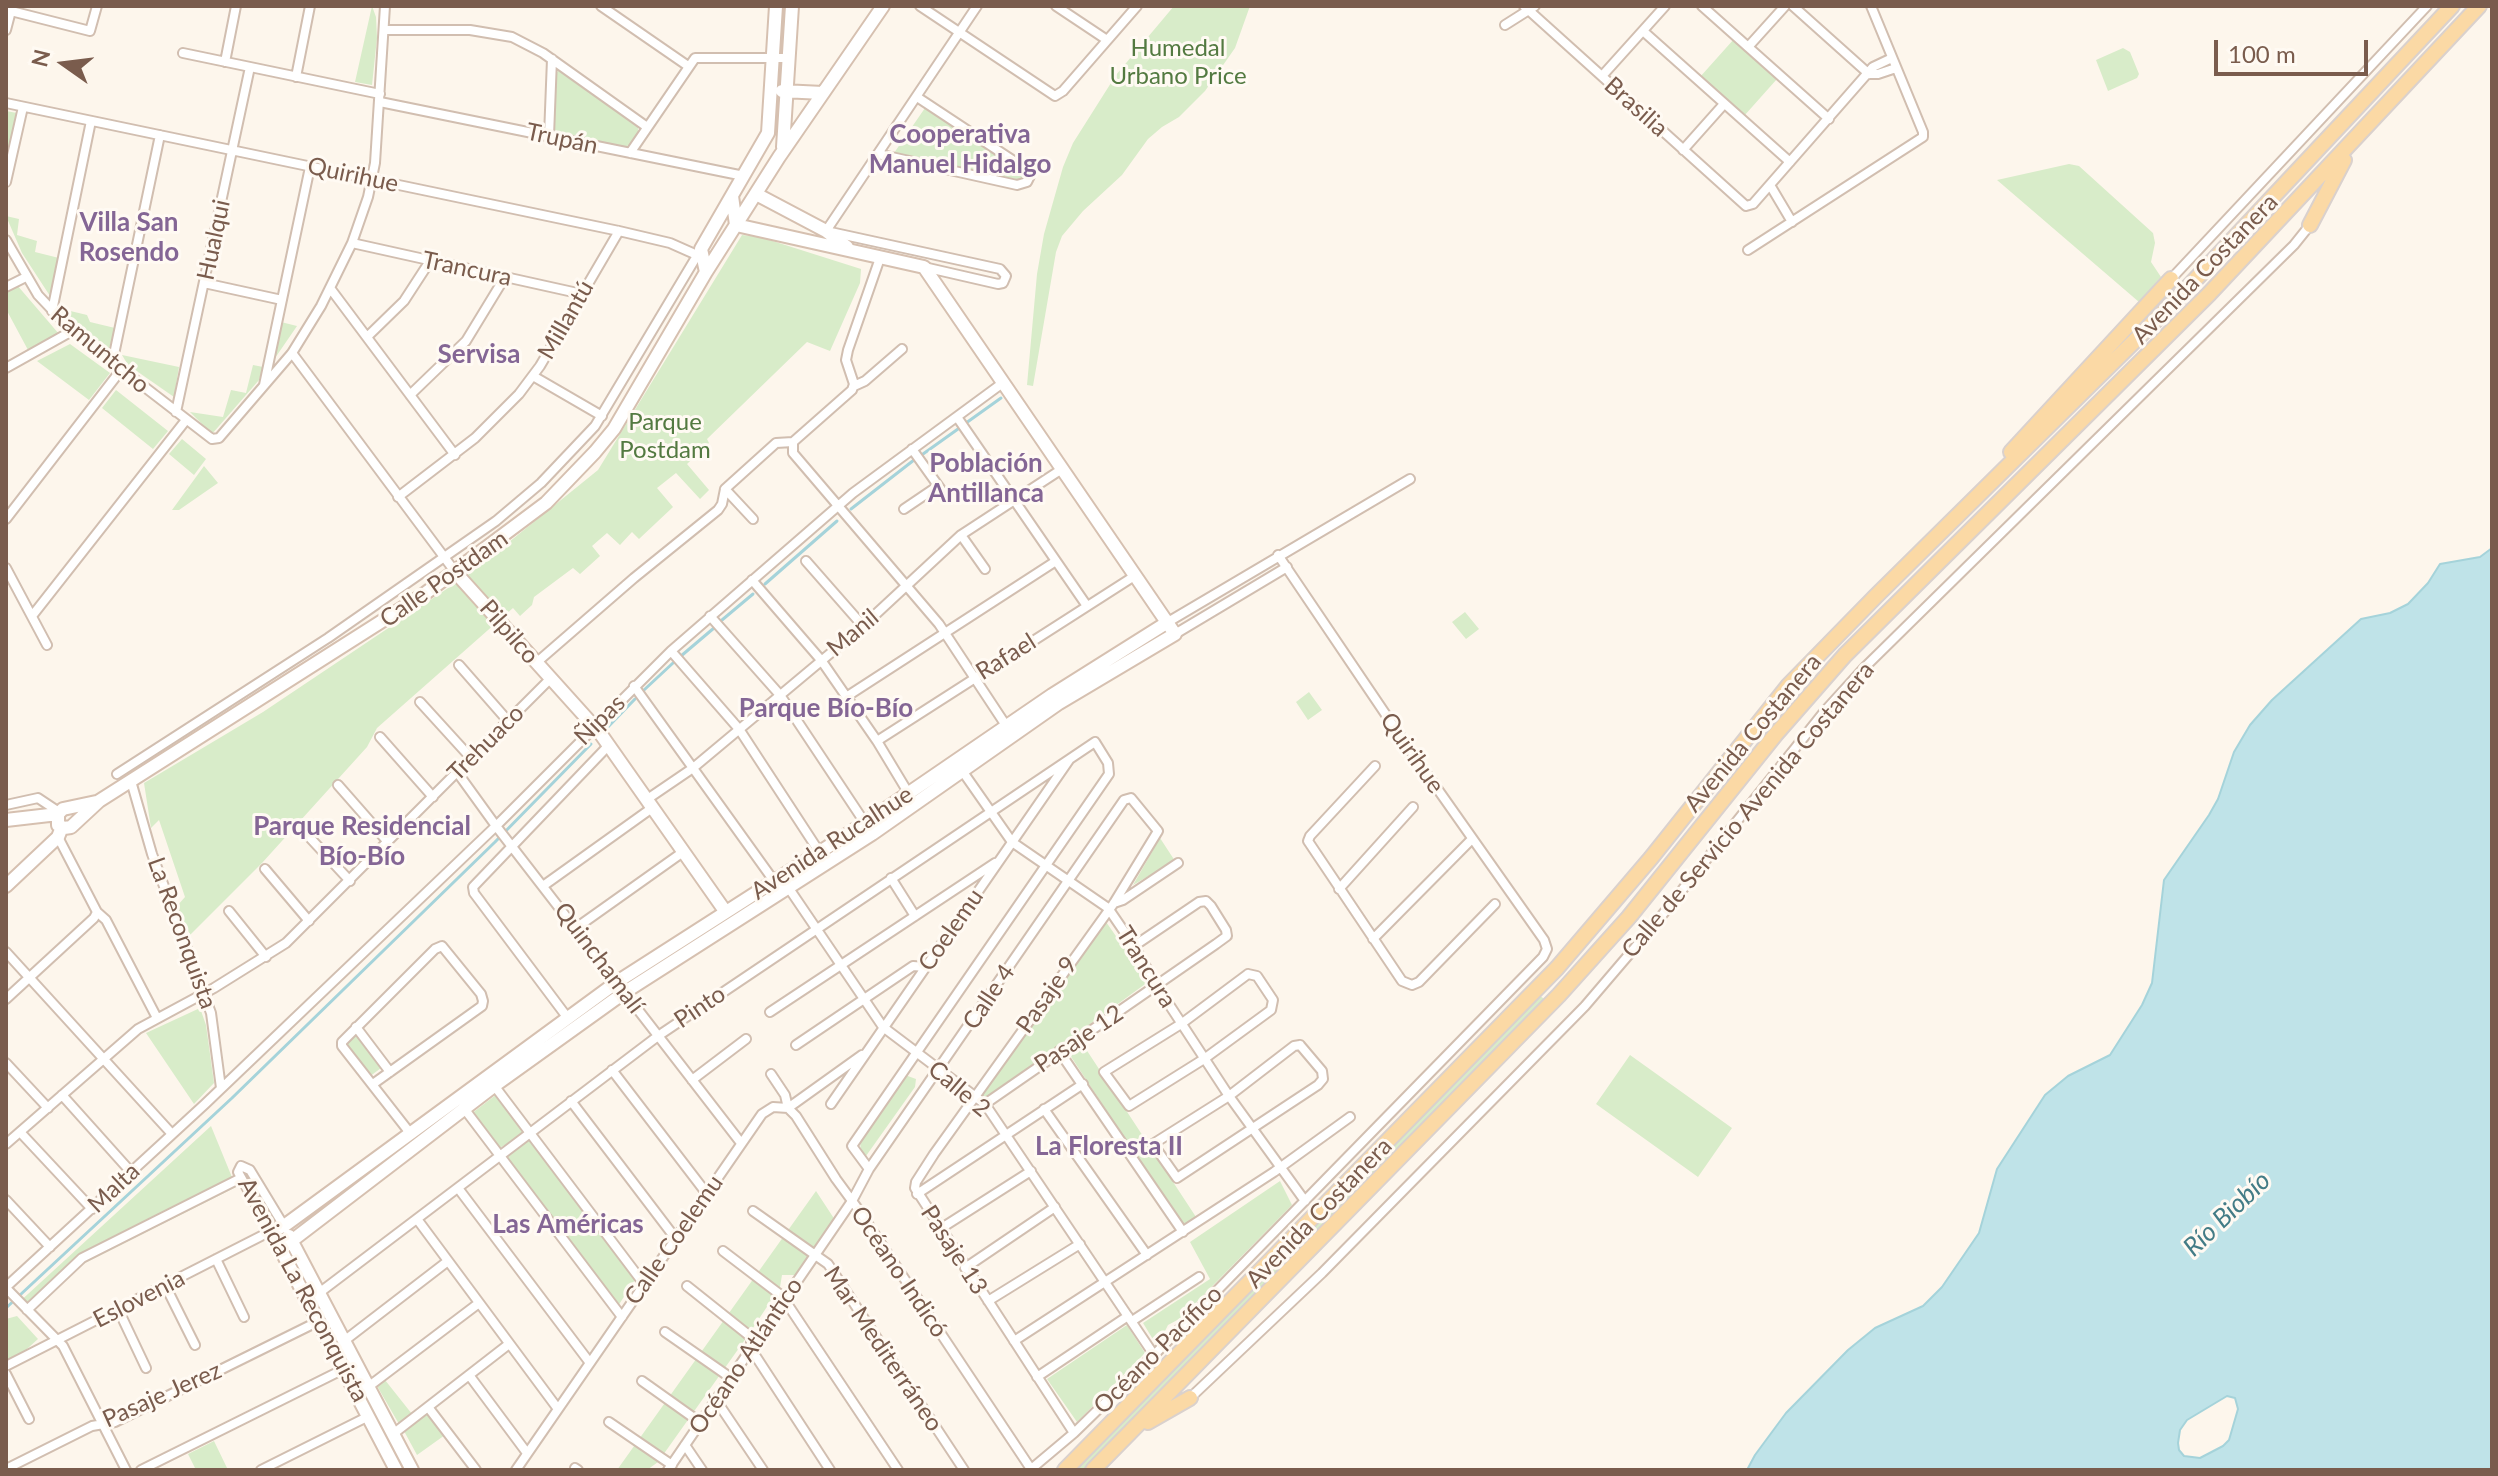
<!DOCTYPE html>
<meta charset="utf-8">
<style>
body{margin:0}
#map{position:relative;width:2498px;height:1476px;overflow:hidden;background:#fdf6ec;font-family:Lato,sans-serif}
canvas{display:block}
.frame{position:absolute;inset:0;border:8px solid #7a5c4d;pointer-events:none}
.north{position:absolute;left:24px;top:24px;width:80px;height:80px;-webkit-text-stroke:6px #fffaf3;paint-order:stroke;rotate:284deg;font-size:22px;font-weight:700;line-height:32px;text-align:center;color:#7a5c4d}
.north::after{content:'';display:block;margin:auto;width:28px;height:36px;background:#7a5c4d;clip-path:polygon(50% 0,100% 100%,50% 72%,0 100%)}
.scale{position:absolute;left:2214px;top:40px;width:154px;height:36px;box-sizing:border-box;border:4px solid #7a5c4d;border-top:0;padding-left:10px;font-size:24px;line-height:28px;white-space:nowrap;color:#7a5c4d;-webkit-text-stroke:6px #fffaf3;paint-order:stroke}
</style>
<div id="map">
<canvas width="2498" height="1476"></canvas>
<div class="frame"></div>
<div class="north">N</div>
<div class="scale">100 m</div>
</div>
<script>
const c = document.querySelector('canvas').getContext('2d');
c.lineJoin = 'round';
function fill(path, color) {
  c.fillStyle = color;
  c.fill(path, 'evenodd');
}
function toPath(rows) {
  const path = new Path2D();
  for (const r of rows) {
    path.moveTo(r[0], r[1]);
    for (let i = 2; i < r.length; i += 2) path.lineTo(r[i], r[i + 1]);
  }
  return path;
}
function trace(path, color, width, dash) {
  c.strokeStyle = color;
  c.lineWidth = width;
  c.lineCap = dash ? 'butt' : 'round';
  c.setLineDash(dash || []);
  c.stroke(path);
}
function label(font, color, halo, rows, align = 'center') {
  c.font = font + ' Lato,sans-serif';
  c.lineWidth = 6;
  c.setLineDash([]);
  c.textBaseline = 'middle';
  c.strokeStyle = halo;
  c.fillStyle = color;
  for (const [text, x, y, turn = 0] of rows) {
    c.save();
    c.translate(x, y);
    c.rotate((+turn || 0) * Math.PI / 180);
    c.textAlign = isNaN(turn) ? turn : align;
    if (halo) c.strokeText(text, 0, 0);
    c.fillText(text, 0, 0);
    c.restore();
  }
}
const green = toPath([
 [372,6,376,17,377,38,372,85,355,82],
 [1174,6,1250,6,1235,48,1205,91,1179,117,1162,127,1148,139,1122,175,1083,211,1062,236,1056,252,1033,386,1027,385,1037,274,1044,234,1063,167,1073,143,1116,75],
 [1734,39,1777,79,1744,116,1700,77],
 [2123,48,2130,52,2139,74,2137,78,2108,91,2096,60],
 [560,70,638,126,638,132,629,145,625,147,554,131,555,73],
 [925,108,1022,172,1024,179,1020,180,894,153],
 [6,111,17,113,6,164],
 [2069,164,2079,166,2153,233,2155,243,2151,262,2161,277,2139,302,1997,180],
 [6,216,19,219,17,235,37,241,35,252,59,258,50,296,22,253],
 [742,235,760,237,861,269,860,283,830,351,807,342,707,439,709,443,687,464,709,490,700,499,676,473,657,488,673,507,639,539,632,532,620,545,607,533,592,546,600,556,580,574,573,568,534,597,532,605,520,616,513,608,377,728,367,747,262,863,190,935,177,906,185,897,159,820,151,828,144,783,263,712,472,572,598,470],
 [17,285,59,334,28,350,6,309,6,291],
 [62,309,87,315,90,322,115,328,109,349,82,329],
 [281,322,297,326,273,361],
 [70,344,110,373,89,400,37,361],
 [122,355,179,367,174,397,128,365],
 [253,365,263,367,259,380,212,434,190,412,223,417,231,390,246,393],
 [116,390,168,431,153,449,102,408],
 [182,439,206,459,194,475,169,454],
 [204,466,218,483,179,510,172,510],
 [1465,612,1479,629,1466,639,1452,622],
 [1309,692,1322,710,1308,720,1296,702],
 [1160,838,1175,861,1133,885],
 [1104,919,1148,982,987,1099,978,1098],
 [1540,996,1546,1000,1087,1470,1076,1470],
 [200,1008,206,1025,214,1083,194,1104,146,1033],
 [356,1033,381,1068,369,1077,346,1047,347,1041],
 [1080,1040,1196,1217,1182,1226,1066,1049],
 [1630,1055,1732,1128,1698,1177,1596,1104],
 [905,1075,916,1079,915,1087,866,1156,861,1152,860,1142],
 [497,1094,524,1129,523,1134,498,1149,471,1114],
 [211,1126,236,1187,81,1265,29,1305,16,1305],
 [526,1140,531,1141,636,1278,618,1306,507,1160,507,1154],
 [1280,1181,1292,1205,1181,1318,1168,1325,1161,1339,1154,1341,1143,1323,1210,1279,1190,1242],
 [816,1191,835,1220,795,1275,782,1275,780,1287,749,1334,658,1462,647,1470,617,1470],
 [17,1316,38,1339,18,1357,6,1363,6,1319],
 [1127,1325,1145,1353,1077,1422,1047,1379],
 [385,1380,412,1414,399,1424,377,1386],
 [425,1415,430,1415,445,1435,417,1455,404,1431],
 [214,1441,228,1470,196,1470,188,1454]
]);
const water = toPath([
 [2492,548,2492,1470,1747,1470,1755,1455,1786,1413,1848,1350,1875,1328,1923,1306,1942,1287,1979,1233,1997,1169,2045,1095,2068,1076,2110,1055,2142,1005,2152,983,2164,880,2209,815,2218,799,2234,752,2250,725,2272,700,2361,619,2390,613,2408,604,2428,583,2440,564,2480,557,2492,548],
 [2227,1396,2235,1398,2238,1409,2229,1440,2223,1446,2200,1458,2184,1456,2179,1450,2178,1443,2180,1430,2187,1420,2227,1396]
]);
const stream = toPath([
 [966,423,1001,398],
 [923,454,958,429],
 [851,509,914,460],
 [765,584,837,521],
 [722,620,753,594],
 [681,656,714,628],
 [644,690,673,663],
 [606,729,635,699],
 [6,1308,232,1098,495,842,591,744]
]);
const street = toPath([
 [601,6,688,66],
 [920,6,1055,96,1063,91,1137,6],
 [1056,6,1107,40],
 [1524,6,1746,206,1753,204,1873,67,1892,58],
 [1702,6,1829,119],
 [1793,6,1869,74],
 [11,11,90,31,97,6],
 [1505,25,1535,6],
 [6,30,12,7],
 [384,30,470,30,512,37,543,53,647,127],
 [1643,31,1790,162],
 [1748,47,1785,6],
 [183,53,380,94],
 [225,62,236,6],
 [1869,74,1878,74,1896,68],
 [1602,76,1665,6],
 [296,77,310,6],
 [380,102,744,176],
 [6,103,619,231,670,243,697,255],
 [549,136,552,59],
 [1683,150,1724,104],
 [630,153,695,58,789,58],
 [878,154,1017,185,1027,182,1030,176,1026,169,917,97],
 [6,182,23,107],
 [1770,185,1792,222],
 [6,240,38,295,72,331,212,439,219,438,292,353,321,306,352,243,368,197,375,163,385,6],
 [352,243,582,294],
 [1748,250,1923,137,1923,132,1871,6],
 [924,267,998,284,1003,283,1006,276,1000,269,826,231,977,6],
 [2171,279,2427,6],
 [204,283,282,300],
 [6,287,26,277],
 [330,288,455,455],
 [52,311,91,121],
 [367,337,404,301,430,261],
 [292,353,456,573],
 [112,364,160,135],
 [6,368,72,331],
 [533,376,602,416],
 [264,385,310,167],
 [854,386,865,381,902,349],
 [410,395,466,341,505,277],
 [176,412,250,67],
 [957,417,1087,606],
 [793,442,793,453,939,624,1007,727],
 [912,449,947,498],
 [725,489,753,519],
 [398,497,475,438,519,394,540,366,619,231],
 [904,509,938,486],
 [6,519,121,370],
 [961,535,985,569],
 [806,561,863,626],
 [6,568,47,645],
 [752,580,821,660,877,741,909,794],
 [32,616,186,420],
 [710,616,780,695,865,823],
 [1168,622,1410,479],
 [1175,634,1287,567],
 [671,651,739,729,820,853],
 [536,663,634,578,718,510,722,504,725,489,776,443,793,442,852,390,854,384,846,360,848,350,880,258],
 [459,665,508,721],
 [634,686,774,881,788,887,883,1027,985,1104,1154,1355],
 [846,697,1056,561],
 [420,702,471,758],
 [380,737,433,797],
 [877,741,1136,575],
 [1375,766,1310,836,1308,841,1402,981,1412,985,1419,982,1495,904],
 [457,772,496,826,741,1143],
 [963,772,1012,842,1108,908,1134,946,1157,986,1229,1096,1305,1201],
 [117,774,328,638,496,521,541,483,595,426,701,249],
 [131,781,152,854,211,1013,221,1088],
 [338,785,388,842],
 [646,800,693,768,863,626,961,535,1062,469],
 [6,805,38,798,59,812],
 [300,827,350,881],
 [58,837,97,912,106,920,157,1018],
 [265,869,309,921],
 [891,878,915,916],
 [543,886,652,808],
 [1339,889,1413,807],
 [1114,903,1123,900,1178,863],
 [229,911,266,957],
 [576,928,683,852],
 [1373,939,1472,839],
 [6,952,172,1134],
 [1248,974,1257,976,1273,1000,1271,1010,1204,1059,1129,1106,1104,1072,1181,1024,1248,974],
 [6,999,94,918,97,912],
 [770,1012,995,863],
 [567,1017,474,893,473,887,609,745],
 [356,1027,390,1072],
 [796,1045,913,966,925,967],
 [1300,1045,1322,1071,1323,1079,1318,1085,1177,1178,1153,1144,1229,1096,1294,1046,1300,1045],
 [1059,1051,1183,1232],
 [6,1063,48,1108],
 [612,1070,707,1194],
 [771,1074,785,1095,788,1108,796,1116,836,1179,858,1209,1031,1469],
 [692,1080,746,1039],
 [373,1084,482,1006,483,1001,481,994,442,946,435,949,342,1042,342,1046,410,1133],
 [493,1084,644,1284],
 [62,1095,131,1172],
 [571,1101,676,1239],
 [831,1104,1069,760],
 [985,1104,1216,944,1227,936,1226,930,1211,906,1206,901,1199,902,1134,946],
 [463,1107,622,1317],
 [788,1108,862,1055],
 [1044,1109,1147,1255],
 [20,1132,92,1209],
 [6,1144,138,1029,214,988,286,943,550,679],
 [458,1188,590,1363],
 [917,1194,1083,1084],
 [6,1200,50,1247],
 [753,1211,828,1264,964,1470],
 [417,1219,558,1409],
 [940,1229,1031,1171],
 [723,1251,782,1296,898,1470],
 [216,1259,244,1317],
 [965,1268,1055,1207],
 [165,1285,195,1345],
 [687,1286,751,1337,751,1349,830,1470],
 [6,1287,205,1104,496,826,671,651,853,493,1004,382],
 [6,1288,63,1346,126,1470],
 [319,1293,658,1036,1095,742,1108,763,1109,774,852,1146,869,1169],
 [988,1301,1080,1244],
 [118,1309,146,1368],
 [27,1310,82,1258,241,1178],
 [1132,1321,1199,1277],
 [665,1332,731,1378],
 [344,1341,448,1261],
 [1014,1341,1274,1172,1350,1117],
 [6,1366,271,1231,238,1172,241,1166,250,1170,284,1226],
 [6,1374,29,1419],
 [469,1375,527,1453],
 [1037,1377,1128,1316],
 [642,1381,701,1423],
 [368,1387,479,1303],
 [1190,1398,1322,1273,1585,1006,1655,924,1824,712,1864,668,2294,245,2310,225],
 [716,1400,763,1470],
 [428,1407,476,1470],
 [609,1422,672,1465],
 [393,1434,509,1344],
 [685,1445,702,1470],
 [575,1468,578,1470],
 [6,1469,92,1426,115,1422,319,1321],
 [141,1470,344,1369],
 [261,1470,369,1416],
 [516,1470,762,1114,773,1107,788,1108],
 [668,1470,852,1201,869,1169,1124,800,1131,798,1158,831,1114,903,934,1154,916,1182,915,1188,1074,1433],
 [1030,1470,1074,1433,1154,1355,1543,957,1547,949,1544,940,1403,740,1278,555]
]);
const secondary = toPath([
 [782,91,823,93],
 [783,147,792,6],
 [756,194,826,231,847,247],
 [706,272,701,249,768,133,776,6],
 [456,573,600,733,725,911],
 [58,814,58,825,64,828,71,827,99,801,423,595,546,503,595,452,614,429,706,272,779,157,883,6],
 [6,820,58,814,63,809,96,802],
 [6,886,58,837,62,827],
 [289,1236,412,1470],
 [281,1249,494,1086,625,992,872,834,1059,703,1175,634,924,267,736,225,732,196],
 [396,1470,271,1231,284,1226,617,982,865,823,1052,695,1168,622]
]);
const primary = toPath([
 [2310,225,2344,160],
 [2011,452,2171,279],
 [1148,1422,1190,1398],
 [1065,1470,1557,968,1651,858,1788,686,1876,596,2178,298,2452,6],
 [1093,1470,1559,995,1629,917,1775,735,1845,655,2209,294,2479,6]
]);
const parkNames = [
 ["Humedal",1178,48],
 ["Urbano Price",1178,76],
 ["Parque",665,422],
 ["Postdam",665,450]
];
const streetNames = [
 ["Brasilia",1636,107,42],
 ["Trupán",562,139,12],
 ["Quirihue",353,175,12],
 ["Hualqui",214,240,-78],
 ["Trancura",467,269,12],
 ["Avenida Costanera",2205,269,-46],
 ["Millantú",566,320,-60],
 ["Ramuntcho",100,350,40],
 ["Calle Postdam",444,579,-35],
 ["Pilpilco",509,632,49],
 ["Manil",853,633,-40],
 ["Rafael",1006,657,-32],
 ["Ñipas",600,720,-45],
 ["Avenida Costanera",1753,733,-50],
 ["Trehuaco",486,743,-45],
 ["Quirihue",1412,753,55],
 ["Calle de Servicio Avenida Costanera",1748,810,-50],
 ["Avenida Rucalhue",832,843,-33],
 ["Coelemu",951,930,-55],
 ["La Reconquista",182,933,70],
 ["Quinchamalí",599,958,53],
 ["Trancura",1146,967,58],
 ["Pasaje 9",1047,995,-55],
 ["Calle 4",989,997,-56],
 ["Pinto",700,1007,-34],
 ["Pasaje 12",1079,1039,-34],
 ["Calle 2",959,1089,40],
 ["Malta",114,1188,-43],
 ["Avenida Costanera",1319,1213,-46],
 ["Calle Coelemu",674,1240,-55],
 ["Pasaje 13",954,1250,57],
 ["Océano Indicó",899,1272,56],
 ["Avenida La Reconquista",303,1290,62],
 ["Eslovenia",139,1299,-27],
 ["Mar Mediterráneo",883,1349,56],
 ["Océano Pacífico",1158,1350,-45],
 ["Océano Atlántico",746,1356,-56],
 ["Pasaje Jerez",162,1395,-24]
];
const neighbourhoodNames = [
 ["Cooperativa",960,135],
 ["Manuel Hidalgo",960,165],
 ["Villa San",129,223],
 ["Rosendo",129,253],
 ["Servisa",479,355],
 ["Población",986,464],
 ["Antillanca",986,494],
 ["Parque Bío-Bío",826,709],
 ["Parque Residencial",362,827],
 ["Bío-Bío",362,857],
 ["La Floresta II",1109,1147],
 ["Las Américas",568,1225]
];
const waterNames = [
 ["Río Biobío",2227,1214,-44]
];
fill(green, '#d8ecc9');
fill(water, '#bfe3e8');
trace(water, '#a5d3da', 2);
trace(stream, '#a5d3da', 3);
trace(street, '#d1beb0', 12);
trace(secondary, '#d6c0b0', 16);
trace(primary, '#dad1cd', 18);
trace(street, '#fff', 8);
trace(secondary, '#fff', 12);
trace(primary, '#fbd9a5', 14);
label('24px', '#537a41', '#fffaf3', parkNames);
label('24px', '#7a5c4d', '#fffaf3', streetNames);
label('bold 26px', '#846695', '#fffaf3', neighbourhoodNames);
label('italic 26px', '#437c86', '#fffaf3', waterNames);
</script>
